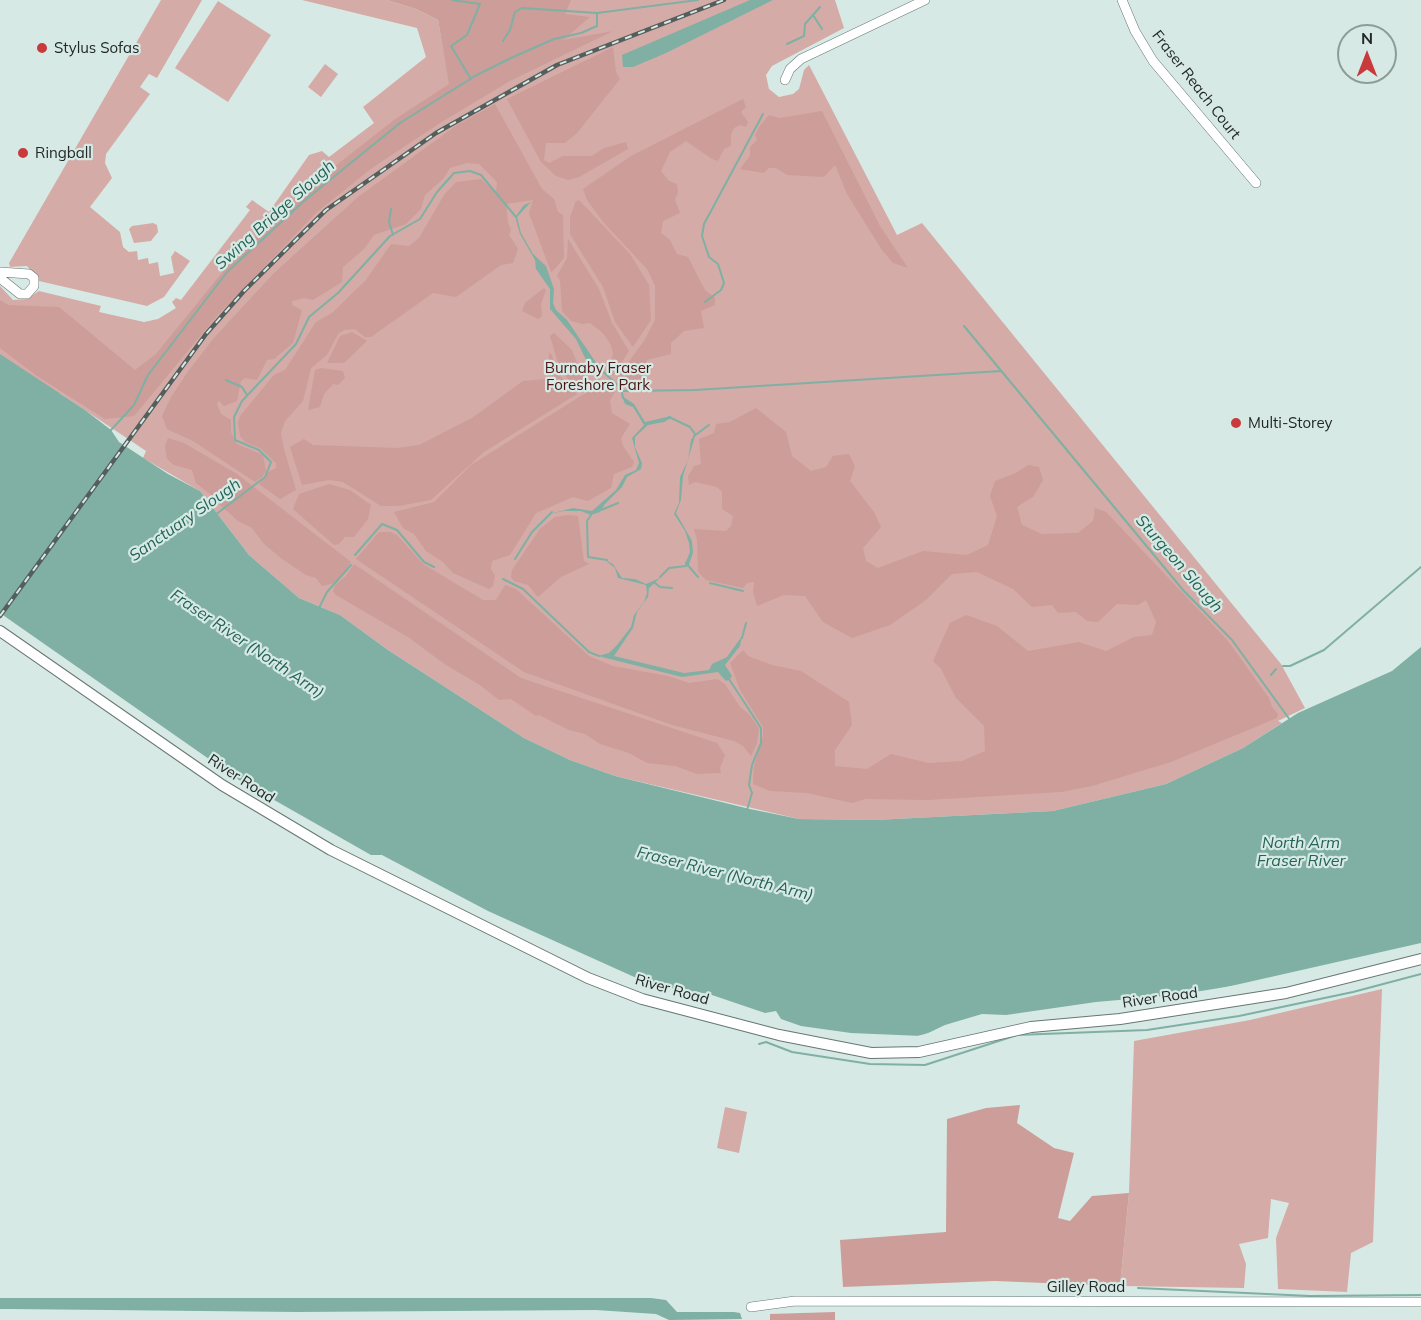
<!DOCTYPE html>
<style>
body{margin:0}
#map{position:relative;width:1421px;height:1320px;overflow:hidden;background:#d7e9e4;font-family:Mulish,sans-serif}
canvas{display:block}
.north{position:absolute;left:1337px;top:24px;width:60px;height:60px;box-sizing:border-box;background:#d7e9e4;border:2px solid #8e9c98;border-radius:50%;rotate:0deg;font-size:16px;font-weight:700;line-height:24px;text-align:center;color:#212826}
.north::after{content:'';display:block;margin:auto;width:21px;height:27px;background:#c93a3d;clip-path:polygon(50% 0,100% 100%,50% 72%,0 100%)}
</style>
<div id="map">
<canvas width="1421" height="1320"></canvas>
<div class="north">N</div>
</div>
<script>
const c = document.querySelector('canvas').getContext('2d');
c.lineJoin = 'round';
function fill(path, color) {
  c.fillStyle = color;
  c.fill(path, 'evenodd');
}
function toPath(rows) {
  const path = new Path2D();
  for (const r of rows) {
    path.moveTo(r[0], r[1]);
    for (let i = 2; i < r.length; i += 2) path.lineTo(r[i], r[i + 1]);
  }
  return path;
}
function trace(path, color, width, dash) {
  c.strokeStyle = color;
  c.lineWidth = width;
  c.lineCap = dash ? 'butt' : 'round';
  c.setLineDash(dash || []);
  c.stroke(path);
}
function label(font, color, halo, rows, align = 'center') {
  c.font = font + ' Mulish,sans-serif';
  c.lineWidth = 4.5;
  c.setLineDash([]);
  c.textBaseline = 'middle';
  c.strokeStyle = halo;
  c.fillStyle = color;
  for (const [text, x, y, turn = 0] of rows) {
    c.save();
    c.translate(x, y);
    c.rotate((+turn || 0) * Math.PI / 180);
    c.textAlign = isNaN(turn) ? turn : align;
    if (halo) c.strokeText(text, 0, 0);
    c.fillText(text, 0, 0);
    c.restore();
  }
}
const green = toPath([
 [161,0,202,0,157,78,149,74,140,87,150,94,106,154,105,163,112,178,90,207,120,232,123,247,129,252,137,251,138,260,148,258,149,264,158,262,160,276,174,273,171,257,175,251,190,261,164,297,147,306,39,281,27,266,10,267,9,263],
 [302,0,387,0,416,9,438,20,449,81,463,0,835,0,844,28,772,66,766,75,769,89,779,97,793,94,799,89,804,70,809,65,897,235,922,223,1281,664,1305,708,1278,721,1282,723,1243,748,1166,784,1053,811,875,820,799,819,615,776,570,760,524,738,388,650,340,615,299,598,249,555,200,491,143,458,146,451,61,394,0,373,0,286,13,300,26,299,39,291,101,306,99,312,144,322,158,319,176,308,172,302,176,298,181,300,250,210,246,207,252,200,269,212,309,155,322,151,329,157,374,123,363,107,426,57,417,28],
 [218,1,271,35,228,102,175,68],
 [325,64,338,74,321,97,308,87],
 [153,223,157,225,158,232,151,241,134,243,129,229,132,226],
 [1382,989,1373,1242,1351,1253,1347,1292,1278,1289,1276,1238,1289,1203,1271,1199,1268,1238,1239,1244,1246,1264,1244,1288,1120,1286,1129,1193,1134,1041,1250,1020],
 [725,1107,747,1112,739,1153,717,1148]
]);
const forest = toPath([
 [387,0,571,0,565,14,590,17,563,40,613,31,510,81,440,123,372,168,317,212,216,317,134,416,105,419,37,376,0,348,0,300,8,305,59,307,135,370,156,354,238,253,302,192,394,120,449,84,438,20,416,9],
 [613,47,616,72,620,79,577,133,565,143,546,143,544,160,549,163,563,156,592,156,604,148,626,142,628,149,579,177,568,180,556,176,541,162,507,99],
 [743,99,746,107,741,112,748,122,746,127,740,125,734,128,731,135,731,146,724,149,718,161,712,159,686,141,670,152,661,171,669,181,677,184,678,192,675,200,680,213,663,221,661,233,670,240,677,254,688,257,705,290,715,298,715,305,701,311,704,328,684,331,671,343,671,354,647,360,643,377,634,389,625,386,616,379,644,341,655,320,655,286,647,269,604,223,587,200,583,189,631,156],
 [495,104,542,189,554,199,558,212,563,215,564,258,553,271,551,272,529,213,533,200,506,204,508,223,511,230,509,235,518,249,513,263,501,265,456,297,433,293,371,337,365,337,355,329,344,330,338,334,327,355,311,368,303,401,285,421,281,433,284,449,296,490,280,499,259,484,268,472,276,468,276,463,260,448,245,442,240,436,238,423,240,416,274,375,285,370,316,322,332,313,366,280,391,244,409,246,419,238,444,195,456,182,481,179,496,192,497,182,479,164,467,163,450,168,443,179,425,195,421,209,406,224,374,235,364,249,343,267,342,282,313,300,304,298,292,301,292,305,302,310,293,343,274,359,267,360,257,380,245,378,241,381,237,401,224,406,219,401,217,404,221,414,231,420,231,432,237,444,263,455,266,471,262,477,255,482,193,441,167,429,162,416,171,397,189,370,214,338,274,273,358,197,457,125],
 [822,111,880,226,908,268,893,263,882,250,847,194,835,165,824,177,787,175,776,168,769,168,764,173,740,169,750,156,750,147,757,140,755,135,759,127,769,115,780,118],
 [579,200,630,254,649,285,651,320,633,347,615,322,603,287,570,234,570,217,576,201],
 [568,239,599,289,612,323,629,351,613,376,608,370,613,354,611,345,603,333,590,323,582,324,571,321,562,311,560,280,557,276,567,258],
 [544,288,546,290,541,304,542,316,538,319,522,311,525,303],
 [352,332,367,341,344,363,327,363,340,336],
 [554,333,572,350,578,365,590,380,591,386,586,390,569,380,560,370,550,336],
 [549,353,552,355,555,371,577,394,484,452,431,500,399,506,381,506,343,482,329,480,302,485,290,447,304,439,313,445,397,448,419,445,472,418,523,381,545,379,548,376],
 [321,368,343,371,345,378,338,385,333,384,324,394,320,407,308,410,315,370],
 [606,385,614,387,615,392,610,400,612,413,630,424,621,438,623,446,634,462,632,467,614,474,611,488,588,501,573,497,536,513,510,555,492,561,491,569,495,576,493,586,489,589,453,573,443,562,426,551,414,534,403,528,394,512,434,502,471,465,584,394],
 [756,408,786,432,792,456,811,471,826,467,833,456,849,454,855,466,850,481,874,512,881,527,863,548,866,561,878,568,923,551,967,555,988,545,997,516,990,496,995,481,1016,473,1028,465,1039,467,1043,480,1033,497,1017,507,1022,525,1042,534,1078,533,1093,521,1095,508,1106,512,1228,641,1269,698,1272,707,1278,714,1277,718,1171,762,1092,786,1061,792,928,800,865,799,852,803,807,793,770,791,753,784,754,766,763,736,763,727,740,690,730,663,743,650,748,656,772,665,801,671,849,702,852,725,835,750,835,766,867,769,891,754,929,763,962,761,985,751,984,726,956,698,941,669,933,661,950,623,966,615,997,626,1028,651,1079,642,1106,651,1134,637,1152,635,1156,622,1146,600,1138,605,1117,604,1098,622,1087,621,1076,612,1058,613,1052,605,1032,607,1013,589,977,572,952,574,926,600,890,625,852,638,823,622,805,596,784,595,757,606,753,592,754,582,747,583,743,588,706,580,698,572,697,540,694,529,726,531,731,526,733,516,722,509,722,492,717,487,695,482,689,485,688,476,694,466,701,464,699,439,714,433,716,424,730,422],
 [168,438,184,443,237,474,351,562,341,577,335,583,322,586,316,578,306,575,282,559,264,544,252,528,238,521,219,504,219,496,214,497,196,483,192,470,174,465,167,459,165,446],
 [329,484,350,490,371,505,368,519,354,537,345,537,339,544,334,545,293,509,299,494],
 [568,515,578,516,584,561,589,564,561,577,538,597,528,585,514,581,511,577,512,570,540,529,555,517],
 [379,532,391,532,397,535,423,564,483,600,496,600,505,585,516,589,589,656,613,666,668,676,689,683,717,679,725,684,740,707,749,714,759,728,757,743,751,756,743,746,734,741,672,725,524,672,356,559],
 [354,564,521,678,717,743,725,755,720,768,721,773,697,774,675,766,647,763,629,753,600,744,585,734,569,730,539,715,536,716,511,699,499,700,480,685,446,665,408,637,336,595,333,591,335,585,346,576],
 [1020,1105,1017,1123,1054,1148,1074,1153,1058,1218,1070,1221,1092,1196,1129,1193,1120,1286,995,1281,843,1287,840,1240,946,1232,947,1119,986,1108],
 [835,1312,835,1320,770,1320,770,1314]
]);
const water = toPath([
 [750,0,773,0,666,53,633,67,623,67,622,55],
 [531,202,517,217,521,233,533,254,546,266,554,289,553,303,556,310,567,320,601,370,594,370,588,364,576,339,550,309,550,289,536,269,535,260,520,234,516,220,516,216,524,205],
 [0,354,85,410,111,430,119,442,168,474,200,491,249,555,299,598,340,615,388,650,524,738,570,760,615,776,750,809,799,819,875,820,1053,811,1166,784,1243,748,1298,713,1392,671,1421,647,1421,946,1318,972,1164,997,958,1025,899,1041,832,1035,769,1020,707,997,653,989,588,965,309,826,225,773,0,617],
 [622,396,634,404,645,422,671,416,671,418,664,422,648,425,635,437,635,447,642,463,641,469,627,477,622,487,605,504,600,512,591,515,581,511,564,511,549,514,573,508,592,511,616,490,625,475,636,470,639,463,632,438,644,425,633,407,625,404],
 [696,433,683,476,681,500,676,513,692,541,693,553,688,567,685,564,690,552,689,543,685,531,674,514,679,503,680,477,688,460,691,440],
 [605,560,613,564,622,578,635,579,646,584,660,578,649,588,648,597,637,612,633,628,614,656,684,673,709,670,712,664,727,657,742,636,740,646,725,665,732,676,729,680,726,681,718,672,682,677,598,656,609,653,617,645,631,627,634,615,644,602,647,593,646,585,618,578,615,568],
 [0,1298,651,1298,666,1300,677,1312,734,1312,740,1313,742,1319,669,1320,656,1314,596,1310,297,1312,12,1309,0,1309]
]);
const pier = toPath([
 [0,613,239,780,371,855,382,855,488,911,652,985,709,994,765,1013,776,1011,781,1019,801,1026,851,1033,922,1036,945,1025,982,1014,1006,1015,1096,1002,1200,993,1421,943,1421,949,1318,975,1164,1000,959,1028,899,1044,832,1038,769,1023,706,1000,652,992,587,968,438,894,399,871,307,828,98,691,0,620]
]);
const stream = toPath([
 [452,0,480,4,467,35,451,46,471,79],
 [813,15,822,29],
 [503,41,510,30,515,12,522,8,597,13,698,0],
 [787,44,804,36,805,24,820,7],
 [391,209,389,222,393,235],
 [705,302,721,290,724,283,718,264,709,257,702,236,704,224,763,114],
 [964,326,1183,590,1232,640,1290,720],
 [600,369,621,388,623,398],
 [226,380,242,387,247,395],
 [621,391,695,390,1001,371],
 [669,417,690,427,695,434],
 [111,430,134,405,148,375,227,272,304,201,400,123,475,76,511,58,554,39,581,33,597,26,597,13],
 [694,436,709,425],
 [601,510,618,503],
 [215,515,265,477,271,462,259,450,235,440,234,417,242,401,296,344,309,317,338,293,390,236,420,219,437,192,454,173,470,171,481,175,516,217],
 [591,515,587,521,588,557,607,560],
 [355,555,382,524,397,530,424,562,434,567],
 [515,559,532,532,552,512],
 [686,563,698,577],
 [660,577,669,568,686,566],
 [503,579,523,589,589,652,599,656],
 [655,583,660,587,672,588],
 [710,583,743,591],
 [319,608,327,592,351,565],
 [742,638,746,623],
 [1283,666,1290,666,1324,650,1421,567],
 [1271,675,1276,669],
 [729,679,761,728,761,743,752,765,749,785,752,793,747,810],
 [759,1044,766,1042,792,1052,870,1064,925,1065,1017,1035,1147,1030,1239,1016,1353,992,1421,974],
 [1138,1288,1310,1296,1421,1295]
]);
const minor = toPath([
 [1122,0,1135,31,1153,61,1256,183],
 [785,80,790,69,801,59,925,0],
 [0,272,29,274,34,278,34,286,27,294,20,294,0,278],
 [751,1307,795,1301,1421,1302]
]);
const tertiary = toPath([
 [0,631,222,785,331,850,588,978,642,999,779,1035,871,1053,919,1052,1031,1027,1120,1019,1286,993,1421,959]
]);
const rail = toPath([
 [0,616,206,334,244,291,326,210,436,133,557,65,724,0]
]);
const markers = [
 [42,48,6,"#c93a3d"],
 [23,153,6,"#c93a3d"],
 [1236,423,6,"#c93a3d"]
];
const poiNames = [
 ["Stylus Sofas",54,48],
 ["Ringball",35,153],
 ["Multi-Storey",1248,423]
];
const streetNames = [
 ["Fraser Reach Court",1196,85,52],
 ["River Road",241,779,33],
 ["River Road",672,990,16],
 ["River Road",1160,998,-8],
 ["Gilley Road",1086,1287]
];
const parkNames = [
 ["Burnaby Fraser",598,368],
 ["Foreshore Park",598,385]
];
const waterNames = [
 ["Swing Bridge Slough",275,215,-42],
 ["Sanctuary Slough",185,520,-35],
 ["Sturgeon Slough",1179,564,49],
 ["Fraser River (North Arm)",247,644,34],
 ["North Arm",1301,843],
 ["Fraser River",1301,861],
 ["Fraser River (North Arm)",725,874,14]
];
fill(green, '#d5aba7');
fill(forest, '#cc9d99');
fill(water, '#7fb0a3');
fill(pier, '#d7e9e4');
trace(stream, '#7fb0a3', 2);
trace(minor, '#677773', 10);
trace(tertiary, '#677773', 12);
trace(minor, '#fff', 9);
trace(tertiary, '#fff', 10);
trace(rail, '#545e5c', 4.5);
trace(rail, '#d7e9e4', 2, [7]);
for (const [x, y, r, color] of markers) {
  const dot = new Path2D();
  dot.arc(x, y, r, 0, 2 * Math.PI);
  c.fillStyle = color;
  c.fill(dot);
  trace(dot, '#d7e9e4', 2);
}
label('15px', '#212826', '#d7e9e4', poiNames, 'left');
label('15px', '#212826', '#d7e9e4', streetNames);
label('15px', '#4f1515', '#d7e9e4', parkNames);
label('italic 16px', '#226355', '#d7e9e4', waterNames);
</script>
